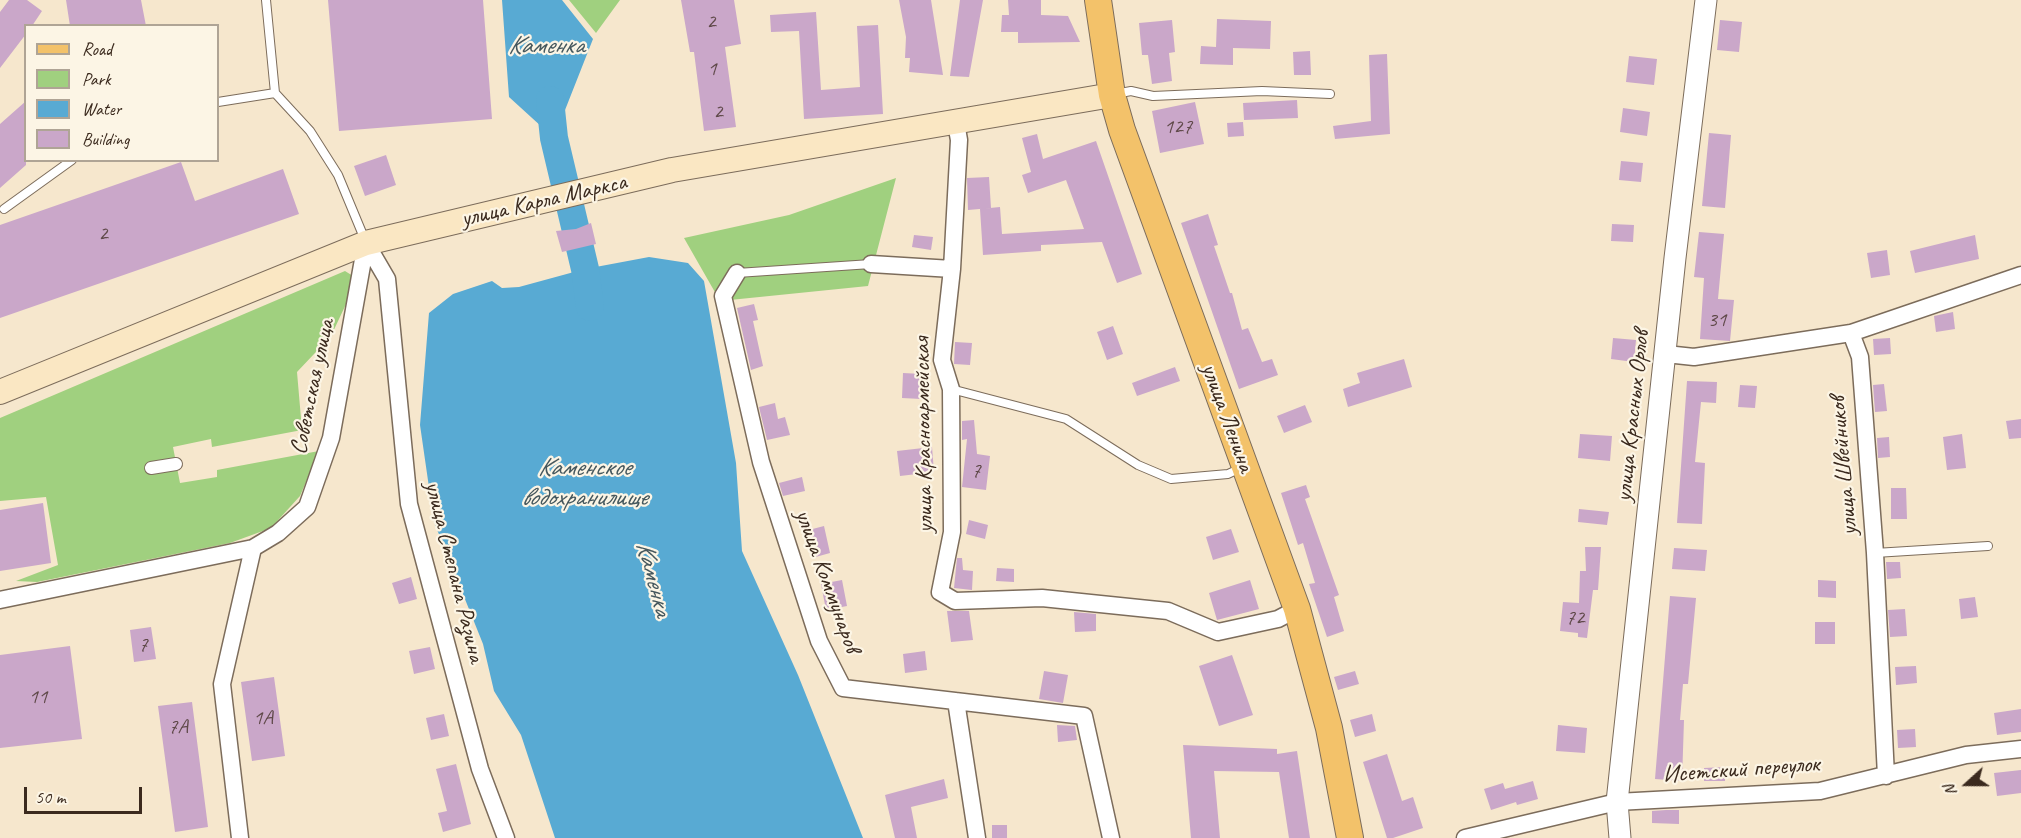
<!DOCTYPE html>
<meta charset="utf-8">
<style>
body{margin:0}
#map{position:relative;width:2021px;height:838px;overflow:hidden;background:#f6e7cd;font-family:Caveat,sans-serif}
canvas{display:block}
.legend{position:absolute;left:24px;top:24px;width:195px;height:138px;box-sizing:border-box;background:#fcf5e5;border:2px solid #afa495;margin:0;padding:8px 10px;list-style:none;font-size:18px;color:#3b2a1e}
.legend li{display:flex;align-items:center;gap:12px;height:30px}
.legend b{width:30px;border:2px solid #afa495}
.north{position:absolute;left:1937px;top:754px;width:60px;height:60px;-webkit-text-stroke:4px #fcf5e5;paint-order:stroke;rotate:249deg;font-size:16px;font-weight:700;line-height:24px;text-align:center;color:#3b2a1e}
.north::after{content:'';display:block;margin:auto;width:21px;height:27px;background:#3b2a1e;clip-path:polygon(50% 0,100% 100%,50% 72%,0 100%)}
.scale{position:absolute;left:24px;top:787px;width:118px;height:27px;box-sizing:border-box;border:3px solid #3b2a1e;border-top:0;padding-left:8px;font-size:18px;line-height:21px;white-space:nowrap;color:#3b2a1e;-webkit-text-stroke:4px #fcf5e5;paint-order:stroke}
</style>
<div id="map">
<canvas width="2021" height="838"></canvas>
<ul class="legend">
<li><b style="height:8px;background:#f3c26a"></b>Road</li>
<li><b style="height:16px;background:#a0d07f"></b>Park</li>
<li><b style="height:16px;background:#58aad3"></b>Water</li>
<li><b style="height:16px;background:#caa7c9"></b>Building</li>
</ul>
<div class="north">N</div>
<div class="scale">50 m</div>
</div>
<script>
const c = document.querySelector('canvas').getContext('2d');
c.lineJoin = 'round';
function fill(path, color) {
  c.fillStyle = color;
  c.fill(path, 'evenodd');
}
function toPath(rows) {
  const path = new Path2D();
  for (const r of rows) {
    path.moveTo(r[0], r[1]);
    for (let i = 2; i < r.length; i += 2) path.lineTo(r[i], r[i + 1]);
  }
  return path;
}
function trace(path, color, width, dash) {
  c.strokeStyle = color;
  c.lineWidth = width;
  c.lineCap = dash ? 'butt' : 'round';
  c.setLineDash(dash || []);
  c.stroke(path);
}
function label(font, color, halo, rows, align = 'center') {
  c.font = font + ' Caveat,sans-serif';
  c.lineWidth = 4.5;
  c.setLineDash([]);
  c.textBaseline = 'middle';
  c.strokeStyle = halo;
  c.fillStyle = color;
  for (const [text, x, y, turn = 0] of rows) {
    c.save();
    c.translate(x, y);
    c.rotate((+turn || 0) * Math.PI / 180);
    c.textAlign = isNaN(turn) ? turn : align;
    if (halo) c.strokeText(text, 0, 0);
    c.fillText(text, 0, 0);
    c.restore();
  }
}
const green = toPath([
 [569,0,620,0,596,33],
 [896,178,868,286,720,301,684,238,789,215],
 [345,271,353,276,355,285,331,336,297,372,302,430,212,447,211,439,173,447,180,483,217,477,217,470,319,451,300,496,271,528,230,543,37,582,16,581,58,565,46,497,0,501,0,418]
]);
const water = toPath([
 [502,0,562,0,593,39,554,138,509,97],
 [649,257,688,263,704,281,736,463,742,551,798,675,863,838,555,838,521,735,494,691,483,644,434,522,420,425,429,313,453,294,492,281,502,288,519,287,585,269]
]);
const river = toPath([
 [550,100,554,138,585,269,590,307]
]);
const building = toPath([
 [9,0,27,0,42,11,32,26,26,26,26,34,0,68,0,12],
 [66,0,141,0,146,26,70,26],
 [328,0,483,0,492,119,339,131],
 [681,0,734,0,741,44,725,47,736,127,704,131,694,52,690,52],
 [899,0,931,0,943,75,909,72,910,58,905,58,906,37],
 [960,0,983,0,969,77,950,76],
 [1008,0,1041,0,1041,15,1068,16,1080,42,1018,43,1018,32,1001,32,1002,15,1009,15],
 [816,12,821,90,860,87,857,26,878,25,883,114,804,119,799,31,771,32,770,15],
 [1217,19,1271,21,1270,49,1233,48,1233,65,1200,64,1201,46,1216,47],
 [1172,20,1175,52,1169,53,1172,81,1152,84,1148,55,1142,55,1139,23],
 [1720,20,1742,22,1739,52,1717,50],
 [1310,51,1311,75,1294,75,1293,52],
 [1387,54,1390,134,1335,139,1333,126,1371,121,1369,55],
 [1629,56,1657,59,1654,85,1626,82],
 [1297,100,1298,118,1244,120,1243,103],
 [26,101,26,165,0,188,0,124],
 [1195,102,1204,144,1160,153,1152,111],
 [1623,108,1650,112,1647,136,1620,132],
 [1243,122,1244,136,1228,137,1227,123],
 [1709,133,1731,135,1725,208,1702,206],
 [1037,134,1043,159,1096,141,1142,274,1117,283,1102,242,1041,245,1041,251,983,255,980,209,1000,207,1002,234,1084,229,1066,180,1028,193,1022,175,1031,172,1022,138],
 [386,155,396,185,365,196,354,166],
 [1621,161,1643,163,1641,182,1619,180],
 [181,162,195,201,283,169,299,214,0,318,0,225],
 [989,177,991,208,968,210,967,178],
 [1208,214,1218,245,1214,246,1230,293,1232,293,1242,330,1248,328,1262,362,1272,359,1278,375,1239,389,1181,223],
 [591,223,596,244,562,252,556,231,576,229],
 [1612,224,1634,225,1633,242,1611,241],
 [1699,232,1724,234,1718,299,1734,300,1730,341,1700,339,1704,278,1694,277],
 [914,235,933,237,931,250,912,247],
 [1975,235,1979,259,1915,273,1910,251],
 [1887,250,1890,275,1871,278,1867,253],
 [754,304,758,320,753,321,763,366,751,370,737,308],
 [1953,312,1955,329,1936,332,1934,316],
 [1113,326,1123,354,1107,360,1097,332],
 [1613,338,1636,340,1634,362,1611,359],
 [1890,338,1891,354,1874,355,1873,339],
 [955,342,972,343,970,365,954,364],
 [1404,359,1412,387,1348,407,1343,389,1360,383,1357,373],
 [1175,367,1180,381,1137,396,1132,383],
 [903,373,922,374,921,399,902,398],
 [1687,381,1717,382,1716,403,1701,402,1695,462,1705,463,1702,524,1677,523],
 [1884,384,1887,411,1875,412,1873,385],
 [1740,385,1757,386,1755,408,1738,407],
 [775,403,778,419,785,417,790,435,767,440,759,407],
 [1305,405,1312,422,1284,433,1277,416],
 [2021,419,2021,438,2009,439,2006,421],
 [974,420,977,454,990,456,986,490,962,487,967,439,962,440,962,421],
 [1580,434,1612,436,1610,461,1578,458],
 [1962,434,1966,468,1947,470,1943,437],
 [1889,437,1890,457,1878,458,1877,438],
 [932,447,934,472,900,476,897,451],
 [802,477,805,491,783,496,779,483],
 [1306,485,1310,497,1305,499,1339,595,1334,597,1344,631,1327,637,1309,584,1315,583,1303,543,1298,545,1281,493],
 [1891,488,1906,488,1907,519,1891,519],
 [43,503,51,563,0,571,0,510],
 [1579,509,1609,512,1607,525,1578,522],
 [969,520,988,525,985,539,966,534],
 [824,526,830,553,812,558,805,531],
 [1231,529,1239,552,1213,560,1206,537],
 [1585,547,1601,547,1598,590,1593,590,1587,638,1578,637,1578,633,1560,631,1563,602,1579,603,1580,571,1586,571],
 [1674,548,1707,550,1705,571,1672,569],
 [957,558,962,558,963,570,973,571,972,590,954,588],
 [1886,562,1900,562,1901,578,1887,579],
 [997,568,1014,569,1014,582,996,581],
 [411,577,417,599,399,604,392,583],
 [842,580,847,606,826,610,821,584],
 [1250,580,1259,609,1217,620,1209,593],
 [1818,580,1836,581,1836,598,1818,597],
 [1670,596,1696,598,1688,684,1683,684,1680,720,1684,720,1682,781,1655,779],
 [1975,597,1978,617,1961,619,1959,599],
 [1905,609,1907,636,1890,637,1888,610],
 [947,611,969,611,973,640,951,642],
 [1074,612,1096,614,1096,631,1075,632],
 [1815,622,1835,622,1835,644,1815,644],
 [151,627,156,659,134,662,130,630],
 [70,646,82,739,0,748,0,655],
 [430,647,435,669,414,674,409,651],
 [925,651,927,670,905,673,903,654],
 [1232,655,1253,715,1219,726,1199,666],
 [1916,666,1917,683,1896,685,1895,667],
 [1044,671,1068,675,1063,703,1039,699],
 [1355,671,1359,684,1338,690,1334,677],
 [274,677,285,756,252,761,241,682],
 [192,702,208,827,175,832,158,706],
 [2021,709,2021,732,1997,735,1994,713],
 [444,714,449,736,431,740,426,718],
 [1372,714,1376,731,1355,737,1350,720],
 [1057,725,1075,726,1077,740,1058,742],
 [1558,725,1587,728,1585,753,1556,751],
 [1915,729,1916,747,1898,748,1897,730],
 [1183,745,1277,749,1277,754,1297,751,1310,838,1289,838,1279,772,1214,771,1220,838,1191,838],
 [1387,754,1402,801,1413,797,1423,828,1393,838,1387,838,1363,762],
 [456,764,471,824,443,832,438,813,447,811,436,769],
 [1725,767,1725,781,1704,781,1704,768],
 [2021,770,2021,793,1997,796,1994,773],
 [944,779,948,798,911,807,917,838,895,838,885,795],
 [1533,781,1538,799,1517,805,1516,802,1491,810,1484,789,1503,783,1505,789],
 [1666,810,1679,810,1679,824,1652,823,1652,811],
 [992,825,1007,825,1007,838,992,838]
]);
const service = toPath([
 [266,0,275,93,310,131,338,175,365,240],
 [1115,94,1131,91,1153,96,1262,91,1330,94],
 [218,102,275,93],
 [4,209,72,160],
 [737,273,871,264],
 [951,389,1066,419,1138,465,1171,479,1228,474,1243,467],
 [1875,553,1988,546]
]);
const pedestrian = toPath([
 [151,468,176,464]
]);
const minor = toPath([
 [956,123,959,140,952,269,942,360,951,389,952,532,940,592,955,601,1042,598,1168,611,1218,632,1278,619,1297,609],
 [366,243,387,279,409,504,480,769,506,838],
 [871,264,952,269],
 [737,273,723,296,761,462,819,641,843,688,1084,716,1111,838],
 [1666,354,1694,357,1851,333],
 [0,600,253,548,278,533,307,507,331,438,366,243],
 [956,701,977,838],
 [1886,776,1875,553,1860,357,1851,333,2021,275],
 [240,838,222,684,253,548],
 [1465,838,1617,802,1820,791,1966,755,2021,749]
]);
const tertiary = toPath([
 [1620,838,1617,802,1675,258,1706,0]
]);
const secondary = toPath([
 [0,392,366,243,672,170,1112,95]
]);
const primary = toPath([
 [1098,0,1112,95,1122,130,1297,609,1329,728,1350,838]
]);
const numberNames = [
 ["2",711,22],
 ["1",712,69],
 ["2",718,112],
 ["127",1178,127],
 ["2",103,234],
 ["31",1717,320],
 ["7",976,471],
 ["72",1575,618],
 ["7",143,645],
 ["11",38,697],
 ["1А",263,718],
 ["7А",178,727]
];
const streetNames = [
 ["улица Карла Маркса",544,201,-13],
 ["Советская улица",313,387,-78],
 ["улица Красных Орлов",1633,416,-84],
 ["улица Ленина",1227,418,70],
 ["улица Красноармейская",924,435,-91],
 ["улица Швейников",1844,466,-95],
 ["улица Степана Разина",454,572,76],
 ["улица Коммунаров",827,581,70],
 ["Исетский переулок",1741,770,-4]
];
const waterNames = [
 ["Каменка",546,46],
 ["Каменское",584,468],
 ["водохранилище",584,498],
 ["Каменка",653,579,75]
];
fill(green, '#a0d07f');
fill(water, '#58aad3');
trace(river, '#58aad3', 28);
fill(building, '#caa7c9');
trace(service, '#7c6c5b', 10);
trace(pedestrian, '#7c6c5b', 14);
trace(minor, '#7c6c5b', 19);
trace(tertiary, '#7c6c5b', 23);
trace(secondary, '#7c6c5b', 26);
trace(primary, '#7c6c5b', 28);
trace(service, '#fff', 8);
trace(pedestrian, '#fff', 12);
trace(minor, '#fff', 16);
trace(tertiary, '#fff', 21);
trace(secondary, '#fae7c3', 24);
trace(primary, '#f3c26a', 26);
label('21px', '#5f4949', null, numberNames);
label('24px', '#3b2a1e', '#fcf5e5', streetNames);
label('italic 26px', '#45575d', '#fcf5e5', waterNames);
</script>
